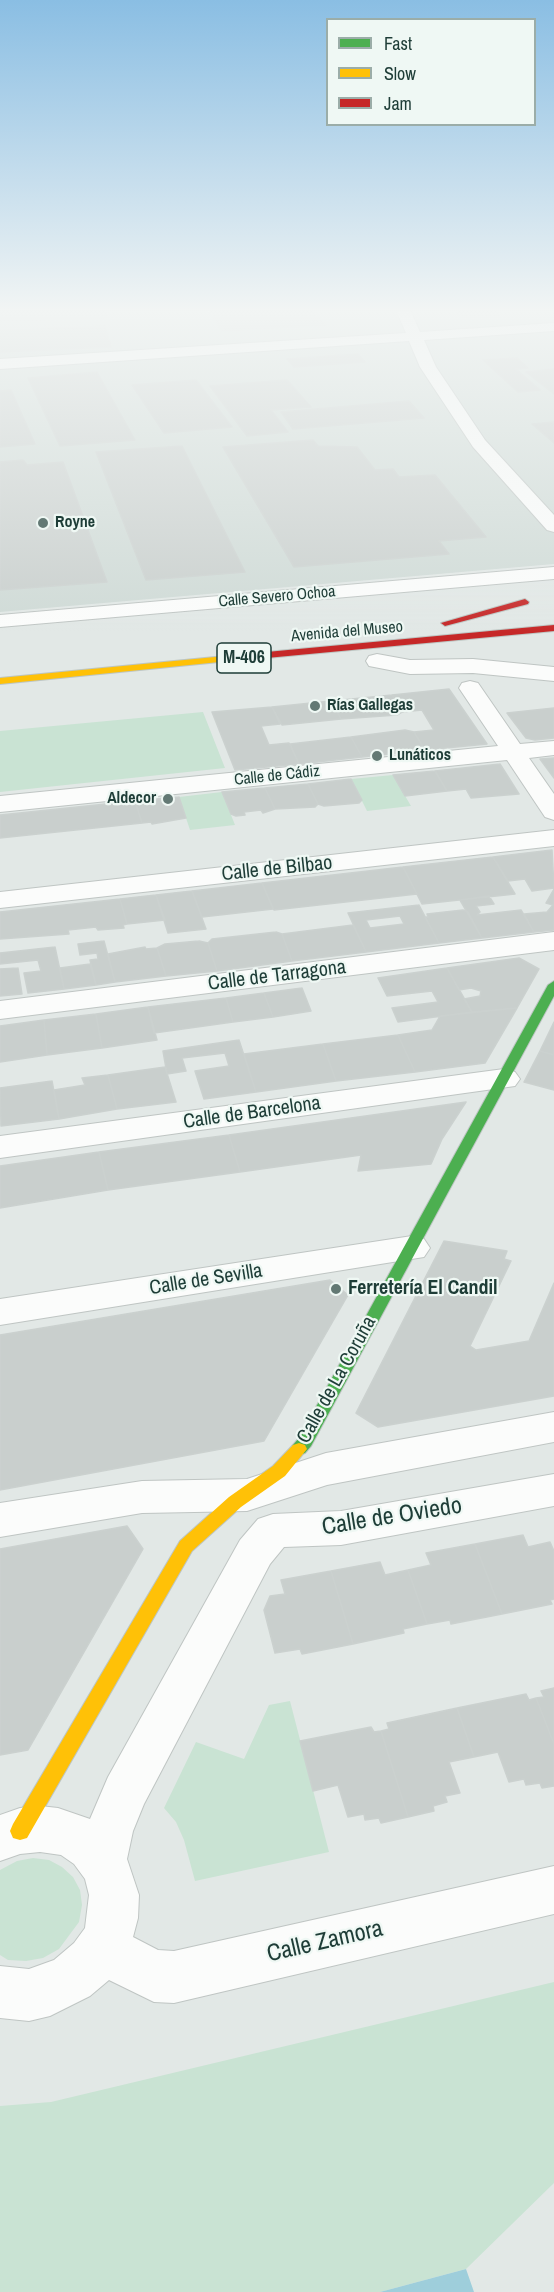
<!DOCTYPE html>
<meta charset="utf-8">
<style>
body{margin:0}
#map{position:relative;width:554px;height:2292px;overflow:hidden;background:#e2e8e6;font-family:"Archivo Narrow",sans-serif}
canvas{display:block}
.legend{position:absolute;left:326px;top:18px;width:210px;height:108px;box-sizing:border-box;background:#eff8f4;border:2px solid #9bada8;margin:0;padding:8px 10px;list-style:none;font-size:18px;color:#1e3d37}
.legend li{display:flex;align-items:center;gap:12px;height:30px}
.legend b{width:30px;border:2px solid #9bada8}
</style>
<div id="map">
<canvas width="554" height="2292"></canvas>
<ul class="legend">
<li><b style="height:8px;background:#4caf50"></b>Fast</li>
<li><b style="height:8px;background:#ffc107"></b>Slow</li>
<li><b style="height:8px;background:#c62828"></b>Jam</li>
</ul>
</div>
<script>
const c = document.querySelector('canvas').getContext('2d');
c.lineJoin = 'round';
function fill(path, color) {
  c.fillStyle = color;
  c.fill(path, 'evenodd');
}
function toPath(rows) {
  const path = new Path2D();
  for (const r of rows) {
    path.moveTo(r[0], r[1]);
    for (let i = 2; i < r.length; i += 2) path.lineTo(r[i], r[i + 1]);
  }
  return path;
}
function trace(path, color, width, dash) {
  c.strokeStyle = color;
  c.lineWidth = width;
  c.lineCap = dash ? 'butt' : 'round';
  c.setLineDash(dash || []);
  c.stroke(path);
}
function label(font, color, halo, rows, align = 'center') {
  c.font = font + ' "Archivo Narrow",sans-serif';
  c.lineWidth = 4.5;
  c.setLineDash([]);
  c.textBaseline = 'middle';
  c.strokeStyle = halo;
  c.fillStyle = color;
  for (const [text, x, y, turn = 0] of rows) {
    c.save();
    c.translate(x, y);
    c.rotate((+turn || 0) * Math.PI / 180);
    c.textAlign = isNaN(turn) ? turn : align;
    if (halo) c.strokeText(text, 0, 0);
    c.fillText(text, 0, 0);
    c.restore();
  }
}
const built = toPath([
 [0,312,554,312,554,564,0,612]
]);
const green = toPath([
 [203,712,225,768,0,792,0,731],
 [393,775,411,806,367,811,351,779],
 [222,792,235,825,190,830,179,797],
 [290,1701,329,1852,195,1881,184,1840,176,1822,164,1808,196,1742,244,1759,269,1705],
 [33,1858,49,1860,62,1867,73,1877,80,1890,82,1905,79,1922,59,1949,43,1958,26,1961,8,1960,0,1955,0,1870,17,1861],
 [554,1982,554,2183,466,2269,380,2292,0,2292,0,2106,51,2102]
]);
const water = toPath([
 [466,2269,474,2292,380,2292]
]);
const building = toPath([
 [0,312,106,312,107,318,0,321,0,312],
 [209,312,315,312,326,325,222,331,209,312],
 [458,312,499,312,500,317,460,317,458,312],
 [105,326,111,347,0,352,0,331,105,326],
 [358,354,365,362,294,367,287,359,358,354],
 [517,358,528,368,516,369,540,390,518,392,483,360,517,358],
 [554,369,554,394,526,372,554,369],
 [97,372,135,440,60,446,28,378,97,372],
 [196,380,232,427,164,433,132,385,196,380],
 [287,380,311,407,271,410,288,432,247,436,210,386,287,380],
 [11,390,35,444,0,447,0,391,11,390],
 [409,401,424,418,293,429,281,412,409,401],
 [554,422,554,443,532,424,554,422],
 [313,440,318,446,357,447,375,470,393,469,399,477,435,475,486,537,439,541,449,554,294,567,223,447,313,440],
 [182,446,245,572,146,580,96,452,182,446],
 [23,460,27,465,63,462,107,582,0,590,0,462,23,460],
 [449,689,487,744,425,750,414,732,434,730,422,710,402,712,392,695,449,689],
 [392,695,402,712,397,715,341,719,331,701,392,695],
 [331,701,341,719,282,725,272,707,331,701],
 [272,707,280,724,261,726,269,745,289,743,299,764,235,770,212,712,272,707],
 [554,708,554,738,535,740,526,738,507,713,554,708],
 [405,730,414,732,425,750,362,757,351,737,405,730],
 [351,737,362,757,299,764,290,744,351,737],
 [554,758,554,778,540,759,554,758],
 [500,764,519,794,471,798,466,789,447,791,435,771,500,764],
 [435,771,447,791,405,796,393,775,435,771],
 [351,779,362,800,359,803,324,806,318,804,308,784,351,779],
 [308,784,318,804,315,807,275,809,265,788,308,784],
 [265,788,275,809,263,813,261,810,244,812,245,815,236,816,231,814,222,792,265,788],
 [179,797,186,818,152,824,151,822,142,823,135,801,179,797],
 [135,801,142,823,0,838,0,815,135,801],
 [552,850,554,888,532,891,525,879,508,881,493,857,552,850],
 [493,857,515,894,422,904,403,867,493,857],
 [403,867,417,894,274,910,262,883,403,867],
 [262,883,273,909,202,917,192,891,262,883],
 [554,889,554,930,534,932,524,914,547,912,553,905,546,903,554,889],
 [192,891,206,929,168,933,156,895,192,891],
 [156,895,165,920,127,924,120,899,156,895],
 [489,896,494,904,476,906,480,912,477,915,521,910,534,932,482,938,460,900,489,896],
 [120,899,127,924,123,925,124,928,98,930,96,927,68,930,69,934,0,939,0,912,120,899],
 [419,905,439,943,366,952,348,913,419,905],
 [400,916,404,924,370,928,366,920,400,916],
 [463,910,468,912,482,938,439,943,425,917,428,917,427,914,463,910],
 [353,925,366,952,292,961,282,934,353,925],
 [276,932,282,934,292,961,217,971,208,943,212,939,276,932],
 [104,941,115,982,96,985,90,960,98,959,97,953,80,955,78,944,104,941],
 [199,941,208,943,217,971,166,976,157,948,165,944,199,941],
 [55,947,64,989,28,993,24,973,41,971,38,960,0,964,0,953,55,947],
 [145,947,146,949,157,948,166,976,115,982,108,954,145,947],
 [519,958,539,969,517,1008,472,1012,464,999,480,996,481,991,471,988,459,990,447,968,519,958],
 [90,964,96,985,64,989,60,968,90,964],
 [18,968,22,994,0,996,0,969,18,968],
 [447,968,472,1012,398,1022,392,1008,438,1002,432,991,387,996,378,978,447,968],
 [302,988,311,1011,273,1017,264,993,302,988],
 [264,993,273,1017,233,1022,226,998,264,993],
 [226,998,233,1022,154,1033,148,1007,226,998],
 [148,1007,157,1040,102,1048,96,1014,148,1007],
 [517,1008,485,1063,415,1072,398,1035,432,1030,440,1016,517,1008],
 [96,1014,102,1048,47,1055,44,1020,96,1014],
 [44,1020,47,1055,0,1062,0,1026,44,1020],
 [554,1022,554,1055,540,1051,554,1022],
 [398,1035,415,1072,336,1081,323,1044,398,1035],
 [239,1040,256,1092,204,1099,195,1071,229,1066,225,1053,182,1058,186,1071,167,1074,163,1051,239,1040],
 [323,1044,336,1081,256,1092,244,1054,323,1044],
 [540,1051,554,1055,554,1090,524,1082,540,1051],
 [165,1067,176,1102,117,1109,108,1075,165,1067],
 [108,1075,117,1109,59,1119,54,1090,85,1085,82,1078,108,1075],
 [52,1081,59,1119,1,1126,0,1088,52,1081],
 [466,1102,442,1139,431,1164,358,1171,361,1155,240,1172,229,1135,466,1102],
 [229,1135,240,1172,108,1190,99,1152,229,1135],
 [99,1152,108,1190,0,1208,0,1166,99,1152],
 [444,1241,507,1251,504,1259,511,1261,470,1346,476,1350,529,1341,554,1283,554,1396,378,1427,356,1413,444,1241],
 [330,1280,348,1295,264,1441,0,1490,0,1335,330,1280],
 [127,1526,143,1549,28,1750,0,1755,0,1549,127,1526],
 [523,1535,528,1547,550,1542,554,1551,554,1599,550,1600,552,1604,502,1614,475,1544,523,1535],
 [475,1544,502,1614,451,1624,450,1620,427,1624,408,1570,431,1565,426,1553,475,1544],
 [380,1562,385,1575,408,1570,427,1624,403,1629,404,1633,353,1644,331,1571,380,1562],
 [331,1571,353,1644,302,1654,300,1649,275,1653,264,1610,270,1596,285,1594,281,1580,331,1571],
 [554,1688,554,1744,536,1698,544,1697,541,1691,554,1688],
 [526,1694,529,1700,536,1698,554,1744,554,1786,542,1788,540,1783,526,1785,524,1779,509,1782,498,1752,474,1757,457,1708,526,1694],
 [457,1708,474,1757,449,1762,460,1793,445,1796,447,1802,433,1806,434,1811,408,1817,381,1731,389,1729,387,1723,457,1708],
 [371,1727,374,1732,381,1731,408,1817,381,1823,379,1818,365,1820,364,1814,348,1817,338,1785,313,1791,300,1741,371,1727]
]);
const street = toPath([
 [397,312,411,312,420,332,554,323,554,331,424,340,436,367,485,440,554,515,554,532,547,530,473,447,420,367,409,341,0,369,0,359,406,333,397,312],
 [554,567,554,579,0,627,0,615,554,567],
 [377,654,410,660,473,659,554,667,554,681,473,673,410,674,369,666,366,661,369,656,377,654],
 [470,681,478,683,520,744,554,741,554,755,529,758,554,794,554,820,545,817,507,760,0,812,0,796,498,746,459,688,462,683,470,681],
 [554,830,554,846,0,908,0,892,554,830],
 [554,932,554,950,0,1019,0,1001,554,932],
 [504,1069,515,1072,520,1079,515,1086,0,1158,0,1136,504,1069],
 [412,1236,424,1239,430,1248,424,1257,0,1325,0,1299,412,1236],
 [554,1412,554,1442,327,1485,247,1511,142,1513,0,1537,0,1503,142,1481,247,1479,326,1453,554,1412],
 [554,1474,554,1506,341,1545,284,1547,270,1564,144,1804,133,1831,127,1859,139,1895,138,1918,133,1937,158,1950,174,1951,554,1866,554,1914,174,2003,154,2002,109,1980,90,1996,50,2016,29,2021,0,2018,0,1966,29,1969,54,1960,74,1943,85,1928,89,1895,85,1879,74,1864,61,1855,40,1852,20,1854,0,1861,0,1815,20,1808,40,1806,58,1808,90,1819,108,1777,240,1540,258,1519,273,1514,341,1511,554,1474]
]);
const fast = toPath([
 [554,981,554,996,311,1446,305,1453,299,1455,293,1453,291,1449,293,1445,299,1438,548,985,554,981]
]);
const slow = toPath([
 [256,653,259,654,259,658,0,684,0,678,256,653],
 [299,1443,305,1445,307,1449,285,1476,241,1507,192,1551,27,1838,20,1840,13,1838,10,1831,13,1824,180,1541,229,1497,273,1466,293,1445,299,1443]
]);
const jam = toPath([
 [525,599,529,602,528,604,445,626,441,623,525,599],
 [554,625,554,631,256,659,252,656,256,653,554,625]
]);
const markers = [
 [43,523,6,"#637974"],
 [315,706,6,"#637974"],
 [377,756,6,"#637974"],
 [168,799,6,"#637974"],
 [336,1289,6,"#637974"]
];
const farPoinames = [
 ["Royne",55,523],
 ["Rías Gallegas",327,706],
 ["Lunáticos",389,756],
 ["Aldecor",156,799,"right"]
];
const farStreetnames = [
 ["Calle Severo Ochoa",277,597,-5],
 ["Avenida del Museo",347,632,-5],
 ["Calle de Cádiz",277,776,-6]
];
const shields = [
 [244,658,54]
];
const shieldNames = [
 ["M-406",244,658]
];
const streetNames = [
 ["Calle de Bilbao",277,869,-6],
 ["Calle de Tarragona",277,976,-7],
 ["Calle de Barcelona",252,1113,-8],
 ["Calle de Sevilla",206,1280,-9],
 ["Calle de La Coruña",337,1380,-61]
];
const poiNames = [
 ["Ferretería El Candil",348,1289]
];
const nearStreetnames = [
 ["Calle de Oviedo",392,1517,-9],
 ["Calle Zamora",325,1942,-13]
];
fill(built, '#cfdad6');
fill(green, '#c9e3d3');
fill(water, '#9ecedb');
fill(building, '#c9cfcd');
trace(building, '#cbd1cf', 1.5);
trace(street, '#bfc5c3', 2);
trace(fast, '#bdc6c3', 2);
trace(slow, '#bdc6c3', 2);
trace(jam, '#bdc6c3', 2);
fill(street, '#fbfcfb');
fill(fast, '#4caf50');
fill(slow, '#ffc107');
fill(jam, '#c62828');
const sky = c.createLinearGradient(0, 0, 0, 633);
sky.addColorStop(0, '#8abee3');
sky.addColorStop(0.49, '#f2f5f4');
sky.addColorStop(1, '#f2f5f400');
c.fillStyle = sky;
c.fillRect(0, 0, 554, 633);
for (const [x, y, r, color] of markers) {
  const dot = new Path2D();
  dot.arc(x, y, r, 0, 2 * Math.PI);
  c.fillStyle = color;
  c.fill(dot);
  trace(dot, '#eff8f4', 2);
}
label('bold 16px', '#1e3d37', '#eff8f4', farPoinames, 'left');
label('16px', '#1e3d37', '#eff8f4', farStreetnames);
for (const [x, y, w] of shields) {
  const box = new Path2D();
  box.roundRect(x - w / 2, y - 15, w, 30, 4.5);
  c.fillStyle = '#eff8f4';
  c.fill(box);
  trace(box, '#1e3d37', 1.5);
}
label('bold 18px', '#1e3d37', null, shieldNames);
label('20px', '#1e3d37', '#eff8f4', streetNames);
label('bold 20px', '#1e3d37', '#eff8f4', poiNames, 'left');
label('24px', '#1e3d37', '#eff8f4', nearStreetnames);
</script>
